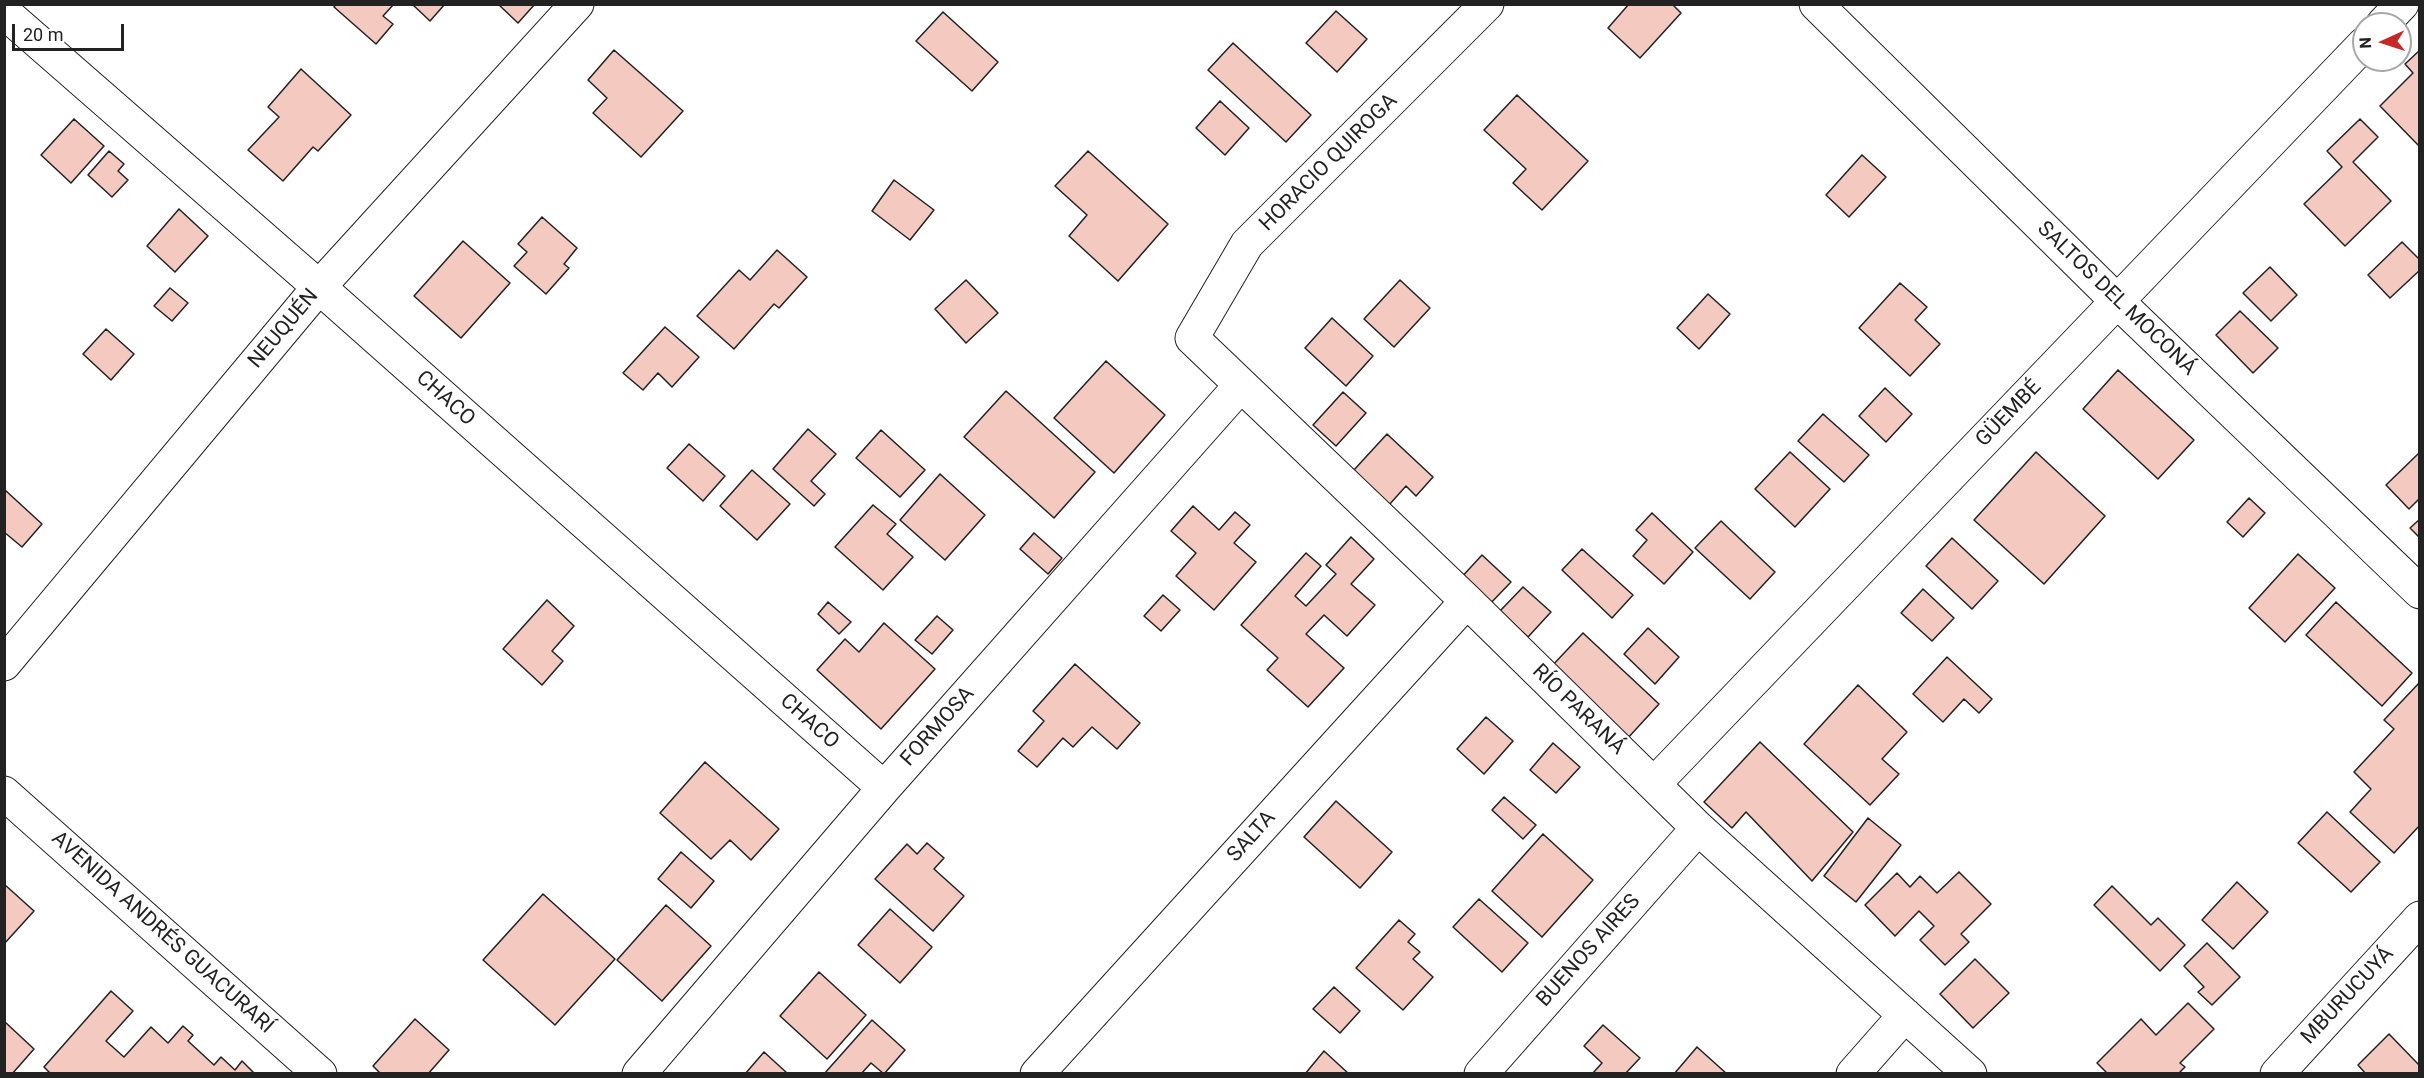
<!DOCTYPE html>
<meta charset="utf-8">
<style>
body{margin:0}
#map{position:relative;width:2424px;height:1078px;overflow:hidden;background:#fff;font-family:Roboto,sans-serif}
canvas{display:block}
.frame{position:absolute;inset:0;border:6px solid #222;pointer-events:none}
.north{position:absolute;left:2352px;top:12px;width:60px;height:60px;box-sizing:border-box;background:#fff;border:2px solid #a7a7a7;border-radius:50%;rotate:267deg;font-size:16px;font-weight:700;line-height:24px;text-align:center;color:#222}
.north::after{content:'';display:block;margin:auto;width:21px;height:27px;background:#c62828;clip-path:polygon(50% 0,100% 100%,50% 72%,0 100%)}
.scale{position:absolute;left:12px;top:24px;width:112px;height:27px;box-sizing:border-box;border:3px solid #222;border-top:0;padding-left:8px;font-size:18px;line-height:21px;white-space:nowrap;color:#222;-webkit-text-stroke:4px #fff;paint-order:stroke}
</style>
<div id="map">
<canvas width="2424" height="1078"></canvas>
<div class="frame"></div>
<div class="north">N</div>
<div class="scale">20 m</div>
</div>
<script>
const c = document.querySelector('canvas').getContext('2d');
c.lineJoin = 'round';
function fill(path, color) {
  c.fillStyle = color;
  c.fill(path, 'evenodd');
}
function toPath(rows) {
  const path = new Path2D();
  for (const r of rows) {
    path.moveTo(r[0], r[1]);
    for (let i = 2; i < r.length; i += 2) path.lineTo(r[i], r[i + 1]);
  }
  return path;
}
function trace(path, color, width, dash) {
  c.strokeStyle = color;
  c.lineWidth = width;
  c.lineCap = dash ? 'butt' : 'round';
  c.setLineDash(dash || []);
  c.stroke(path);
}
function label(font, color, halo, rows, align = 'center') {
  c.font = font + ' Roboto,sans-serif';
  c.lineWidth = 4.5;
  c.setLineDash([]);
  c.textBaseline = 'middle';
  c.strokeStyle = halo;
  c.fillStyle = color;
  for (const [text, x, y, turn = 0] of rows) {
    c.save();
    c.translate(x, y);
    c.rotate((+turn || 0) * Math.PI / 180);
    c.textAlign = isNaN(turn) ? turn : align;
    if (halo) c.strokeText(text, 0, 0);
    c.fillText(text, 0, 0);
    c.restore();
  }
}
const building = toPath([
 [336,4,394,4,383,16,393,24,376,44,334,7,336,4],
 [412,4,445,4,430,21,412,4],
 [498,4,535,4,518,23,498,4],
 [1629,4,1672,4,1681,13,1640,58,1608,28,1629,4],
 [1336,11,1367,39,1337,72,1306,43,1336,11],
 [943,12,998,62,972,91,916,41,943,12],
 [1233,43,1311,115,1286,142,1208,70,1233,43],
 [614,50,683,111,641,157,593,113,607,98,588,80,614,50],
 [2420,50,2420,147,2380,106,2413,73,2405,64,2420,50],
 [301,69,351,115,318,151,313,147,283,181,248,150,279,117,268,107,301,69],
 [1517,95,1588,161,1542,210,1513,183,1526,169,1484,130,1517,95],
 [1220,101,1249,128,1225,155,1196,128,1220,101],
 [74,119,104,146,71,183,41,155,74,119],
 [2360,119,2378,137,2353,162,2391,201,2345,246,2304,204,2342,167,2327,151,2360,119],
 [109,151,124,164,118,171,128,180,112,197,88,175,109,151],
 [1088,151,1168,224,1118,281,1069,236,1087,215,1055,186,1088,151],
 [1862,155,1886,177,1849,217,1826,195,1862,155],
 [894,180,934,210,910,240,872,211,894,180],
 [179,209,208,236,175,272,147,246,179,209],
 [542,217,577,248,564,264,569,268,546,294,514,266,527,252,518,244,542,217],
 [463,241,510,283,461,338,414,296,463,241],
 [2402,242,2420,260,2420,270,2390,298,2368,275,2402,242],
 [777,250,807,277,779,308,774,304,734,349,697,316,739,270,750,280,777,250],
 [2270,267,2297,295,2271,321,2243,293,2270,267],
 [966,280,998,313,966,343,935,309,966,280],
 [1400,280,1430,308,1394,347,1364,319,1400,280],
 [1900,283,1927,307,1915,320,1940,344,1910,376,1859,328,1900,283],
 [170,288,188,303,172,321,154,306,170,288],
 [1708,294,1730,314,1699,349,1677,328,1708,294],
 [2240,311,2278,348,2253,373,2216,335,2240,311],
 [1332,318,1373,356,1346,386,1305,348,1332,318],
 [665,327,699,357,672,387,658,373,643,390,623,373,665,327],
 [106,329,134,354,111,380,83,354,106,329],
 [1106,361,1165,415,1114,473,1054,418,1106,361],
 [2118,370,2194,440,2158,479,2083,409,2118,370],
 [1885,388,1912,414,1886,442,1859,416,1885,388],
 [1006,391,1095,472,1054,518,964,437,1006,391],
 [1343,392,1366,413,1336,446,1313,425,1343,392],
 [1823,414,1869,455,1844,482,1798,441,1823,414],
 [808,429,836,454,811,481,825,494,814,506,773,469,808,429],
 [881,430,925,470,900,497,856,458,881,430],
 [1387,434,1433,477,1416,496,1406,486,1389,505,1353,471,1387,434],
 [689,444,725,476,703,501,667,468,689,444],
 [1790,452,1830,489,1795,527,1755,489,1790,452],
 [2036,452,2105,516,2044,584,1974,520,2036,452],
 [2419,453,2420,498,2409,509,2386,485,2419,453],
 [752,470,790,504,757,540,720,506,752,470],
 [940,474,985,515,945,560,900,520,940,474],
 [5,490,42,524,22,547,4,532,5,490],
 [2249,498,2265,513,2243,537,2227,522,2249,498],
 [873,505,896,524,887,534,913,557,883,590,835,547,873,505],
 [1193,506,1219,530,1235,512,1250,525,1234,543,1256,562,1214,610,1176,576,1196,553,1171,531,1193,506],
 [1652,513,1693,552,1664,584,1633,556,1647,540,1636,530,1652,513],
 [2420,519,2420,538,2410,528,2420,519],
 [1721,521,1775,572,1750,599,1695,548,1721,521],
 [1034,533,1062,558,1048,574,1020,549,1034,533],
 [1351,537,1374,559,1351,584,1375,605,1347,636,1324,615,1306,634,1344,668,1308,707,1267,670,1278,658,1241,625,1306,553,1321,566,1295,596,1306,606,1336,574,1326,565,1351,537],
 [1952,538,1998,581,1972,609,1926,566,1952,538],
 [1582,549,1633,595,1612,618,1562,570,1582,549],
 [2298,554,2335,588,2285,642,2249,608,2298,554],
 [1482,555,1511,582,1487,607,1459,580,1482,555],
 [1523,587,1551,612,1528,637,1500,611,1523,587],
 [1923,589,1954,618,1932,641,1901,613,1923,589],
 [1163,595,1180,610,1161,631,1144,616,1163,595],
 [547,600,574,626,552,651,563,661,542,685,503,649,547,600],
 [828,602,851,622,839,634,818,614,828,602],
 [2336,602,2412,673,2382,706,2306,635,2336,602],
 [937,616,953,630,932,654,915,640,937,616],
 [884,623,935,669,881,729,817,670,845,639,859,652,884,623],
 [1648,628,1679,657,1655,684,1624,654,1648,628],
 [1583,633,1659,704,1627,739,1550,668,1583,633],
 [1947,657,1992,699,1979,713,1964,699,1943,722,1913,694,1947,657],
 [1075,664,1140,723,1117,749,1092,727,1073,747,1063,738,1037,767,1018,751,1044,721,1033,711,1075,664],
 [2420,682,2420,825,2394,853,2350,812,2371,789,2354,772,2394,729,2384,720,2420,682],
 [1858,685,1907,732,1882,759,1899,774,1870,805,1804,744,1858,685],
 [1486,717,1513,741,1484,774,1457,749,1486,717],
 [1760,742,1853,832,1812,881,1746,812,1732,828,1704,802,1760,742],
 [1553,743,1580,767,1556,793,1530,770,1553,743],
 [705,762,779,829,751,860,730,840,711,859,660,813,705,762],
 [1504,797,1536,825,1523,839,1492,810,1504,797],
 [1336,801,1392,852,1360,888,1304,837,1336,801],
 [2327,812,2380,862,2351,892,2298,843,2327,812],
 [1868,818,1901,845,1856,902,1824,876,1868,818],
 [1543,834,1593,880,1542,937,1492,891,1543,834],
 [927,843,944,858,934,869,964,896,933,931,875,879,907,844,917,854,927,843],
 [681,852,714,881,691,908,658,879,681,852],
 [1959,872,1991,904,1961,934,1969,942,1945,965,1920,940,1934,926,1919,911,1895,936,1865,905,1897,873,1910,887,1920,876,1937,893,1959,872],
 [2237,882,2268,912,2233,949,2202,920,2237,882],
 [4,884,34,911,4,944,4,884],
 [2112,886,2151,925,2158,918,2185,945,2160,971,2094,905,2112,886],
 [543,894,615,959,555,1025,483,960,543,894],
 [1479,899,1528,943,1502,972,1453,927,1479,899],
 [666,905,711,946,662,1001,617,960,666,905],
 [890,909,932,947,900,983,858,945,890,909],
 [1399,920,1415,934,1408,942,1420,952,1413,959,1433,977,1403,1010,1356,968,1399,920],
 [2207,943,2240,977,2212,1005,2198,992,2204,987,2184,966,2207,943],
 [1975,959,2009,993,1973,1028,1940,994,1975,959],
 [819,972,866,1015,827,1059,780,1016,819,972],
 [1334,987,1360,1011,1340,1033,1313,1009,1334,987],
 [111,991,133,1011,106,1041,124,1057,151,1027,168,1043,183,1026,193,1035,188,1041,214,1065,221,1057,235,1070,242,1061,255,1074,51,1074,44,1067,111,991],
 [2188,1003,2214,1029,2180,1063,2185,1067,2178,1074,2108,1074,2097,1063,2141,1019,2156,1035,2188,1003],
 [415,1019,449,1050,428,1074,381,1074,373,1066,415,1019],
 [872,1020,905,1050,884,1074,871,1063,861,1074,824,1074,872,1020],
 [5,1022,34,1049,12,1074,4,1074,5,1022],
 [1603,1025,1640,1058,1625,1074,1592,1074,1602,1063,1584,1046,1603,1025],
 [2389,1034,2420,1066,2420,1074,2366,1074,2358,1065,2389,1034],
 [1697,1047,1727,1074,1674,1074,1697,1047],
 [1324,1051,1349,1074,1305,1074,1324,1051],
 [764,1052,787,1073,786,1074,745,1074,764,1052]
]);
const street = toPath([
 [1487,4,1247,244,1192,338,1467,601,1698,828,1970,1074],
 [1816,4,2117,301,2420,592],
 [4,12,319,287,884,788],
 [2383,24,2402,4],
 [4,664,319,287,577,4],
 [1654,784,2364,44],
 [639,1074,884,788,1241,385],
 [1037,1074,1467,601],
 [1481,1074,1698,828],
 [1853,1074,1905,1015],
 [2277,1074,2420,918]
]);
const secondary = toPath([
 [4,793,320,1074]
]);
const streetNames = [
 ["HORACIO QUIROGA",1329,163,-45],
 ["SALTOS DEL MOCONÁ",2116,299,44],
 ["NEUQUÉN",284,329,-50],
 ["CHACO",445,399,42],
 ["GÜEMBÉ",2009,414,-46],
 ["RÍO PARANÁ",1578,710,44],
 ["CHACO",809,722,42],
 ["FORMOSA",938,727,-48],
 ["SALTA",1252,837,-48],
 ["AVENIDA ANDRÉS GUACURARÍ",162,933,42],
 ["BUENOS AIRES",1589,951,-48],
 ["MBURUCUYÁ",2348,996,-47]
];
fill(building, '#f3c9c0');
trace(building, '#222', 1.5);
trace(street, '#222', 35);
trace(secondary, '#222', 35);
trace(street, '#fff', 33);
trace(secondary, '#fff', 33);
label('21px', '#222', '#fff', streetNames);
</script>
